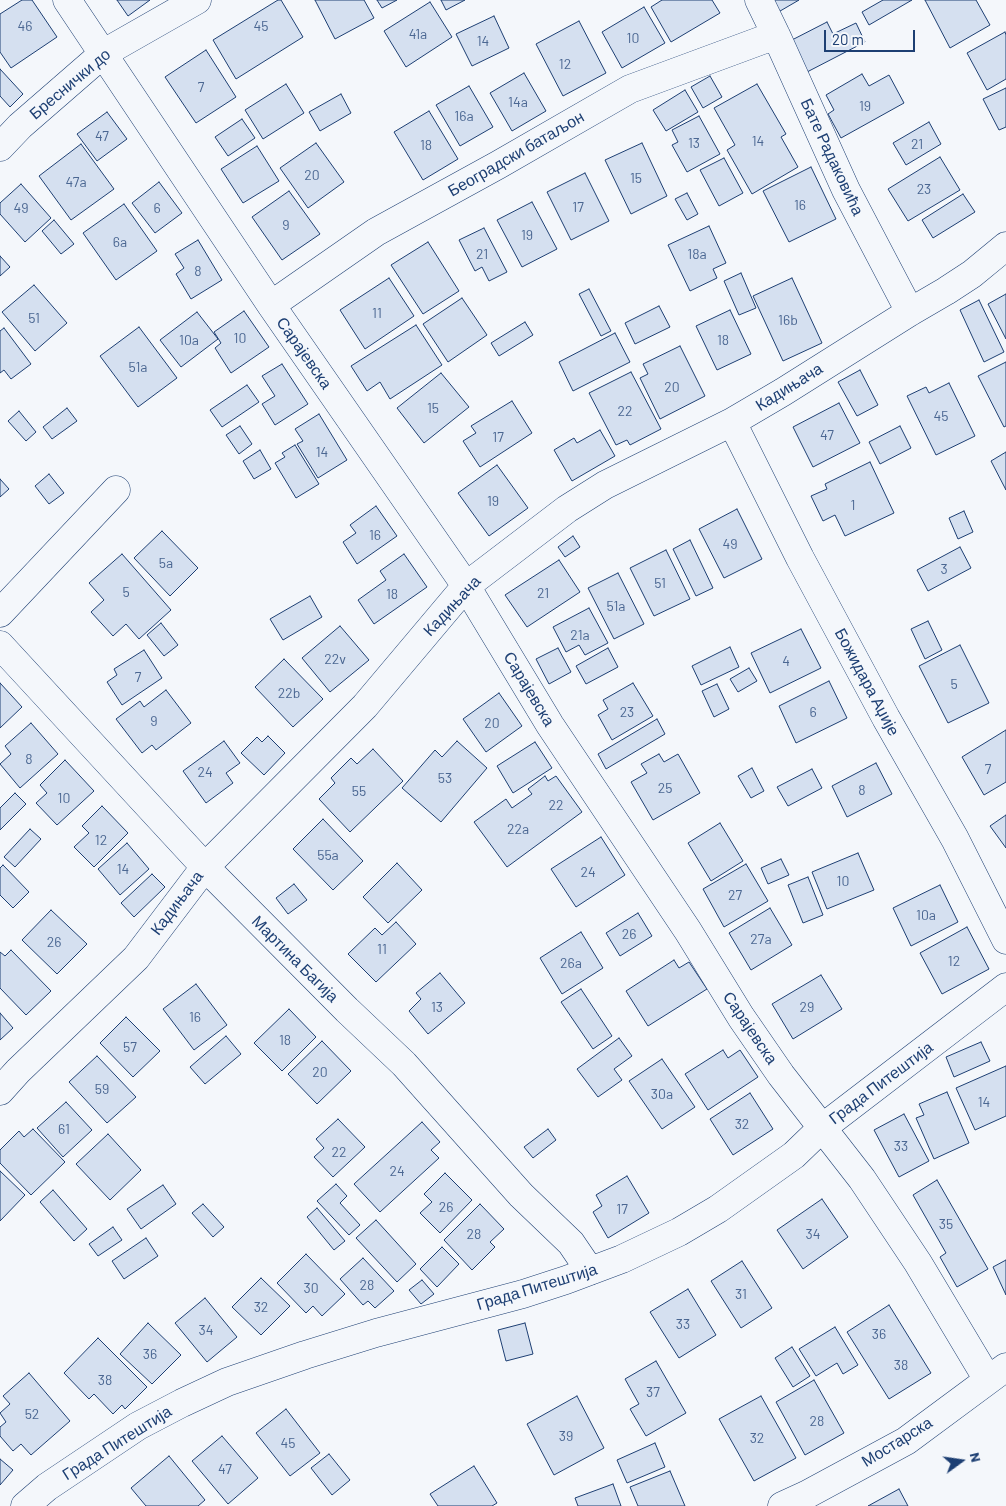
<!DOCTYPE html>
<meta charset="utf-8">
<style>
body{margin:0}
#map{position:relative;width:1006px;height:1506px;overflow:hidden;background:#f4f7fb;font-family:Barlow,sans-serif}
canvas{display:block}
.north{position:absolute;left:936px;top:1436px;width:50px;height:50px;-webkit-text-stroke:4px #f4f7fb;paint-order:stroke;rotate:76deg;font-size:14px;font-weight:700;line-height:20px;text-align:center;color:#1d3f73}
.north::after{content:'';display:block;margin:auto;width:18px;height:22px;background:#1d3f73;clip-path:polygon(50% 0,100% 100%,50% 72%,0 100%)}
.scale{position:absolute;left:824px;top:30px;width:91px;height:22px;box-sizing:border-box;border:2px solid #1d3f73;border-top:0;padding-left:6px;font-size:15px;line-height:18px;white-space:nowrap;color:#1d3f73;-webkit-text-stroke:4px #f4f7fb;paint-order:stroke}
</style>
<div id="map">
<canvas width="1006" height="1506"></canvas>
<div class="north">N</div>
<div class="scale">20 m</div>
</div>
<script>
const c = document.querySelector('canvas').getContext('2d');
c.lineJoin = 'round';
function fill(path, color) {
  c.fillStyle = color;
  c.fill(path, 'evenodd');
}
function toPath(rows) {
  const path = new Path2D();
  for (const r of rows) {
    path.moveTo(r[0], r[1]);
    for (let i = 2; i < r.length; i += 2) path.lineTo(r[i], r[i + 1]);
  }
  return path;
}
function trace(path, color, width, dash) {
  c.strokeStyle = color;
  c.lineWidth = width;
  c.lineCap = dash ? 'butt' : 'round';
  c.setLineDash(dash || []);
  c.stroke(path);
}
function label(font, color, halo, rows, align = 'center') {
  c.font = font + ' Barlow,sans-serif';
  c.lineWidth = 4;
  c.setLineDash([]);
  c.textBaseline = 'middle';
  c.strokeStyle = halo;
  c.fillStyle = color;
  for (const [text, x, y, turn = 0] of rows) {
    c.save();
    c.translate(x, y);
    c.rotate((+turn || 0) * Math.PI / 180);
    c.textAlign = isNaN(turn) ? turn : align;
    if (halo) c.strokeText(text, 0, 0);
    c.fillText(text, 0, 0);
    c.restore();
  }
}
const building = toPath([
 [22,0,32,0,57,37,11,68,0,52,0,14,22,0],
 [117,0,150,0,128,16,117,0],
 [278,0,281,0,303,37,236,79,213,40,278,0],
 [315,0,364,0,374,18,335,39,315,0],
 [377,0,397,0,382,8,377,0],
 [441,0,465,0,446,10,441,0],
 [662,0,712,0,720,13,671,42,651,7,662,0],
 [768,0,799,0,775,14,768,0],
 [883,0,912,0,869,25,862,12,883,0],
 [925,0,976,0,990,25,950,48,925,0],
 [430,2,452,37,406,67,384,31,430,2],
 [644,7,665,43,622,68,602,32,644,7],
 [494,16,509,48,472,66,456,34,494,16],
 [579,21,606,73,563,96,536,44,579,21],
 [827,22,833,34,856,23,865,42,807,72,790,41,827,22],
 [1005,32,1006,35,1006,79,987,90,967,53,1005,32],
 [206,50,236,97,196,123,165,77,206,50],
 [0,69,23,94,10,107,0,96,0,69],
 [524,73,546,111,512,131,490,93,524,73],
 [862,74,869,86,889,75,904,103,841,138,828,114,834,110,826,95,862,74],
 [710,76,722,97,703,108,691,87,710,76],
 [286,84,304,113,263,139,245,110,286,84],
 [757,84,786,134,781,137,798,167,752,194,727,150,735,145,714,108,757,84],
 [469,86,493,127,460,146,436,105,469,86],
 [1006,88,1006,127,999,130,983,99,1006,88],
 [685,90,698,112,666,131,653,110,685,90],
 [341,94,351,113,320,131,309,112,341,94],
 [429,111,458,159,423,180,394,132,429,111],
 [107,112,127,139,97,161,77,134,107,112],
 [699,116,720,154,687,172,672,145,678,142,672,130,699,116],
 [242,119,255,138,228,156,215,137,242,119],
 [929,122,941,144,906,165,893,143,929,122],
 [316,143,344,182,308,208,280,168,316,143],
 [642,143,667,196,631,214,605,160,642,143],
 [81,144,114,189,71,220,39,176,81,144],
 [257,146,279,181,243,203,221,169,257,146],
 [940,157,960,190,908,221,888,189,940,157],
 [724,158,743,193,719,206,700,170,724,158],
 [811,167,836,219,789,242,763,191,811,167],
 [585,173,609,221,571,240,547,192,585,173],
 [159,182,182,213,155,233,132,203,159,182],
 [21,184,51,218,25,242,0,214,0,203,21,184],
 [289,191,320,234,282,260,252,217,289,191],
 [687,193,698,214,687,220,675,199,687,193],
 [963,194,975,212,933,238,922,220,963,194],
 [532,202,557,249,522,267,497,220,532,202],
 [124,204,157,251,116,280,83,233,124,204],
 [54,220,74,244,61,254,42,231,54,220],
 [709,226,726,263,713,269,717,278,690,291,668,245,709,226],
 [484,228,507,272,489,281,482,267,475,271,459,240,484,228],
 [198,240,222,280,191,299,176,274,184,268,175,254,198,240],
 [428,242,459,291,423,314,391,265,428,242],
 [0,256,10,267,0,276,0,256],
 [741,273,756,308,739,315,724,281,741,273],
 [389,278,414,316,365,349,340,310,389,278],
 [792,278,822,343,783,361,753,296,792,278],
 [34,285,67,323,35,351,2,312,34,285],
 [589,289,611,331,601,336,579,294,589,289],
 [1006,294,1006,339,988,304,1006,294],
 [462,298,487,335,448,362,423,324,462,298],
 [979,300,1004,352,984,362,960,310,979,300],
 [659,306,670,327,635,344,625,323,659,306],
 [730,310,751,354,717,370,696,326,730,310],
 [244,311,269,347,231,373,215,348,221,343,214,332,244,311],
 [197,312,218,339,181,367,160,340,197,312],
 [525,322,533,335,499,356,491,343,525,322],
 [416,325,442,365,390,399,380,382,367,391,351,366,416,325],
 [139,327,177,378,138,407,100,356,139,327],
 [4,328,31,364,11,379,4,370,0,373,0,331,4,328],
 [615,333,630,362,573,391,559,362,615,333],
 [680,346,705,396,660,419,640,378,648,374,643,364,680,346],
 [1006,362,1006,426,1004,427,978,376,1006,362],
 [282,364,308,404,275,425,262,404,275,396,262,376,282,364],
 [860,370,878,405,857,416,838,382,860,370],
 [631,372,661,429,630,445,627,440,616,445,589,393,631,372],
 [441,373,469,407,424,443,397,408,441,373],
 [949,383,975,436,936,455,907,396,926,387,929,393,949,383],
 [247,385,259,402,222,427,210,410,247,385],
 [512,401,532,433,480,467,463,441,476,433,471,426,512,401],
 [839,403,860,443,813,467,793,427,839,403],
 [67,408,77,421,52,439,43,427,67,408],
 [19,411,36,432,26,441,8,421,19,411],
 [319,414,347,460,318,478,297,444,303,441,295,429,319,414],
 [240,426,252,444,239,454,226,435,240,426],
 [900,426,911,448,880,464,869,442,900,426],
 [600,430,615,456,572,481,554,450,574,438,577,443,600,430],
 [295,445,319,484,296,498,275,463,285,457,282,453,295,445],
 [260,450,271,469,254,479,243,461,260,450],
 [1006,452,1006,490,991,461,1006,452],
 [870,462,894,513,845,536,835,515,823,521,811,496,827,489,825,484,870,462],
 [497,465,528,508,489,536,458,493,497,465],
 [49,474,64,493,49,504,35,486,49,474],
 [0,479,9,489,0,497,0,479],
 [376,506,397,536,357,564,343,542,356,533,350,525,376,506],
 [737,509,762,559,724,578,699,529,737,509],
 [964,511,973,532,958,539,949,518,964,511],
 [162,531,198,568,170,596,134,558,162,531],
 [573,536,580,547,565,557,558,547,573,536],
 [690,540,713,588,696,596,673,549,690,540],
 [960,547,971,568,928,591,917,570,960,547],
 [666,550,690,599,654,616,630,568,666,550],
 [122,554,171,610,139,639,126,624,113,636,91,612,104,600,89,583,122,554],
 [404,554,427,587,374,624,358,600,386,580,380,571,404,554],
 [559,560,580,592,527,627,505,595,559,560],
 [618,573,644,624,614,639,588,588,618,573],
 [310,596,322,617,283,640,270,619,310,596],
 [589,608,608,643,585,655,579,645,566,652,553,627,589,608],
 [928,621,942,650,925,659,911,629,928,621],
 [161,623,178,645,164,656,147,635,161,623],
 [340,626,369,660,330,692,302,658,340,626],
 [801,629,821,668,770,693,751,653,801,629],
 [960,645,989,703,948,723,919,666,960,645],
 [730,647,739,667,701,685,692,666,730,647],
 [558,648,571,672,549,684,536,659,558,648],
 [608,648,618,667,586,684,576,666,608,648],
 [144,650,162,678,122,705,107,682,117,675,114,669,144,650],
 [284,659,323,699,293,727,255,687,284,659],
 [749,668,757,681,738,692,730,679,749,668],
 [829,681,847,718,796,743,779,706,829,681],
 [0,683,22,707,0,728,0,683],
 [633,683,653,716,612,740,598,715,608,709,603,700,633,683],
 [717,684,729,709,714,717,702,691,717,684],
 [166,690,191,723,156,750,152,745,142,753,116,719,140,701,144,707,166,690],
 [499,693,522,726,486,752,463,719,499,693],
 [657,719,665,734,606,769,598,754,657,719],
 [31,723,58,754,20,788,0,764,11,754,5,746,31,723],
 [1006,730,1006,782,984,795,962,757,1006,730],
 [268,736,285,753,264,775,241,753,257,737,262,742,268,736],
 [224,741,240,763,226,773,233,783,206,803,183,771,224,741],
 [457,741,487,768,441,822,402,788,435,750,442,757,457,741],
 [535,742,552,768,513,793,497,766,535,742],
 [373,749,403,781,350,832,319,799,335,783,331,778,351,758,357,764,373,749],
 [659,754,664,762,678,754,700,793,653,820,631,782,647,773,641,764,659,754],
 [65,760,94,791,57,825,36,803,47,793,40,785,65,760],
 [876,763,892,794,847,817,832,786,876,763],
 [752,768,764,791,751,798,738,776,752,768],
 [812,769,822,788,788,806,777,787,812,769],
 [545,776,548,781,556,776,582,812,507,867,474,822,506,799,512,808,532,794,528,789,545,776],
 [15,793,26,804,0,830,0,808,15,793],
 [102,806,128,833,94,867,74,847,89,833,82,826,102,806],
 [1006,815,1006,848,990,826,1006,815],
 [323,819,363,861,333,890,293,849,323,819],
 [720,823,743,861,711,881,688,843,720,823],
 [30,829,41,839,15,867,4,857,30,829],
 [601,837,625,875,576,907,551,869,601,837],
 [127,843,149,869,120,895,98,869,127,843],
 [858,853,874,890,827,909,812,872,858,853],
 [781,859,789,875,768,884,761,868,781,859],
 [397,863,422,890,388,923,363,897,397,863],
 [746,864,768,901,724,927,703,889,746,864],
 [3,865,29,892,13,908,0,895,0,868,3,865],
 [152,874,165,887,134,917,121,903,152,874],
 [808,877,823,915,803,923,788,885,808,877],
 [294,884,307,900,288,914,276,898,294,884],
 [940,885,958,922,911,946,893,908,940,885],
 [770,908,792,945,751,970,729,933,770,908],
 [51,910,87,944,57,974,22,940,51,910],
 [638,913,652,936,620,956,606,933,638,913],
 [396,922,416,944,376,982,348,954,375,928,382,935,396,922],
 [967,927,989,969,942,994,920,953,967,927],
 [581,932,603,968,562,994,540,958,581,932],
 [11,950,51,991,26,1015,0,988,0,952,5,956,11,950],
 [674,960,679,968,689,962,707,989,648,1026,626,991,674,960],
 [440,973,465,1003,428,1034,409,1011,421,999,416,993,440,973],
 [821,975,842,1009,793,1039,772,1004,821,975],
 [196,984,227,1025,194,1050,163,1009,196,984],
 [581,989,612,1036,593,1049,561,1002,581,989],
 [289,1009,316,1037,282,1071,254,1043,289,1009],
 [0,1013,13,1028,0,1040,0,1013],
 [126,1017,160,1051,133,1077,100,1043,126,1017],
 [226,1036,241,1054,205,1084,190,1067,226,1036],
 [619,1038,632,1056,614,1069,622,1080,598,1097,577,1069,619,1038],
 [322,1041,351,1071,317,1104,288,1074,322,1041],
 [981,1042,990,1061,954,1077,946,1057,981,1042],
 [723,1050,728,1058,740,1050,758,1077,708,1110,685,1074,723,1050],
 [97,1056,136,1097,107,1123,69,1082,97,1056],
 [662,1059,695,1107,662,1129,629,1081,662,1059],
 [1006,1066,1006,1116,975,1130,956,1088,1006,1066],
 [947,1092,969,1143,934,1159,916,1118,924,1115,919,1104,947,1092],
 [750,1093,773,1129,733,1155,710,1119,750,1093],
 [66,1102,92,1130,63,1157,37,1128,66,1102],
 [904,1114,929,1161,899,1177,874,1130,904,1114],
 [338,1119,365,1147,333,1177,314,1157,324,1148,316,1139,338,1119],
 [422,1122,440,1142,431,1150,439,1158,380,1212,354,1184,422,1122],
 [33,1129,65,1162,31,1195,0,1163,0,1150,19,1131,24,1137,33,1129],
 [548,1129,556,1140,533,1158,524,1147,548,1129],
 [108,1134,141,1170,110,1200,76,1164,108,1134],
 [0,1171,25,1195,0,1221,0,1171],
 [445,1173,472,1200,440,1233,420,1213,432,1202,424,1194,445,1173],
 [627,1176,649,1213,608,1238,593,1212,602,1206,596,1195,627,1176],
 [937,1180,988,1269,957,1287,940,1257,946,1253,913,1195,937,1180],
 [336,1184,347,1196,340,1203,360,1225,349,1235,317,1201,336,1184],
 [163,1185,176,1204,141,1229,127,1209,163,1185],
 [53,1190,87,1229,74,1241,40,1202,53,1190],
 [822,1199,848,1237,803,1269,777,1230,822,1199],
 [203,1204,224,1227,213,1237,192,1213,203,1204],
 [480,1204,504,1229,490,1242,495,1247,472,1270,444,1240,480,1204],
 [317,1208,345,1241,334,1250,307,1217,317,1208],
 [376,1220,416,1264,397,1282,356,1238,376,1220],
 [113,1227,122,1240,98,1256,89,1244,113,1227],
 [146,1238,158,1256,124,1279,112,1261,146,1238],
 [442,1247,459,1264,437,1287,420,1269,442,1247],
 [306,1254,345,1294,322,1316,313,1306,306,1313,277,1283,306,1254],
 [363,1258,394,1291,375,1308,368,1301,363,1305,340,1279,363,1258],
 [1006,1260,1006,1295,993,1267,1006,1260],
 [742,1261,772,1308,741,1328,711,1281,742,1261],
 [261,1278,290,1306,261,1335,232,1307,261,1278],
 [422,1280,434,1294,421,1304,409,1290,422,1280],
 [688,1289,716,1335,679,1358,650,1312,688,1289],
 [205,1298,237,1337,207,1362,175,1323,205,1298],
 [889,1305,931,1373,889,1399,847,1332,889,1305],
 [148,1323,181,1355,152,1384,120,1354,148,1323],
 [525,1323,533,1354,506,1361,498,1330,525,1323],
 [835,1327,858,1365,843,1374,837,1363,816,1376,799,1349,835,1327],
 [98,1338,147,1387,125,1409,122,1405,113,1414,94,1394,89,1399,64,1373,98,1338],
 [792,1347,810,1376,793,1387,775,1358,792,1347],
 [656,1361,686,1413,646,1436,630,1409,639,1404,625,1379,656,1361],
 [29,1373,70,1421,31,1455,21,1444,13,1451,0,1436,0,1427,6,1422,0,1413,10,1404,3,1396,29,1373],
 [814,1380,844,1433,805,1455,776,1402,814,1380],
 [577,1396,604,1448,554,1475,527,1424,577,1396],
 [761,1396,796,1458,754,1481,719,1419,761,1396],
 [286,1409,320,1453,290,1476,256,1433,286,1409],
 [222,1436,258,1478,228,1504,192,1461,222,1436],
 [655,1443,665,1467,627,1483,617,1460,655,1443],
 [329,1454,350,1480,332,1495,311,1468,329,1454],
 [169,1456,205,1500,198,1506,146,1506,131,1488,169,1456],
 [0,1459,13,1470,0,1485,0,1459],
 [474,1466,497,1503,492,1506,438,1506,430,1494,474,1466],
 [670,1471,685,1506,638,1506,630,1487,670,1471],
 [613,1484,621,1506,578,1506,575,1498,613,1484],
 [899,1489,908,1506,868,1506,899,1489]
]);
const street = toPath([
 [67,0,271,305,466,586,550,725,688,931,741,1017,781,1075,862,1179,918,1263,988,1380],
 [759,0,776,35,846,190,910,312],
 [0,147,20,126,104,53,197,0],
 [271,305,376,232,498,165,630,89,776,35],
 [732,422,800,558,886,718,955,839,1006,940],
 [0,613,116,490],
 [0,645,205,867,347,1010,404,1064,521,1195,571,1243,590,1271],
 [0,1091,18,1071,136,958,205,867,365,706,466,586,567,509,605,485,732,422,783,392,910,312,946,291,972,274,1006,246],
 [25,1506,47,1487,138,1426,182,1403,227,1382,305,1355,376,1333,523,1294,566,1280,622,1259,679,1232,718,1209,794,1155,822,1128,1006,987],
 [782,1506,806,1495,906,1441,1006,1367]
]);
const numberNames = [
 ["46",25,26],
 ["45",261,26],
 ["41a",418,34],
 ["10",633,38],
 ["14",483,41],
 ["12",565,64],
 ["7",201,87],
 ["14a",518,102],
 ["19",865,106],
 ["16a",464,116],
 ["47",102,136],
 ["14",758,141],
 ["13",694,143],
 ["21",917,144],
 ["18",426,145],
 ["20",312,175],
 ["15",636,178],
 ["47a",76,182],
 ["23",924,189],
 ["16",800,205],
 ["17",578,207],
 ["49",21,208],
 ["6",157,208],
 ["9",286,225],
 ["19",527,235],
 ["6a",120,242],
 ["21",482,254],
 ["18a",697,254],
 ["8",198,271],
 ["11",377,313],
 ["51",34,318],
 ["16b",788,320],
 ["10",240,338],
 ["10a",189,340],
 ["18",723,340],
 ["51a",138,367],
 ["20",672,387],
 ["15",433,408],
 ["22",625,411],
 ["45",941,416],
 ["47",827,435],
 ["17",498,437],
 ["14",322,452],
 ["19",493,501],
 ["1",853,505],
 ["16",375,535],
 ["49",730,544],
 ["5a",166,563],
 ["3",944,569],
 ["51",660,583],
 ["5",126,592],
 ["21",543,593],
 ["18",392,594],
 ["51a",616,606],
 ["21a",580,635],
 ["22v",335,659],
 ["4",786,661],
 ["7",138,677],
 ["5",954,684],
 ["22b",289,693],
 ["23",627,712],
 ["6",813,712],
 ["9",154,721],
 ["20",492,723],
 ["8",29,759],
 ["7",988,769],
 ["24",205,772],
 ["53",445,778],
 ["25",665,788],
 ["8",862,790],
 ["55",359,791],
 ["10",64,798],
 ["22",556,805],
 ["22a",518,829],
 ["12",101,840],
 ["55a",328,855],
 ["14",123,869],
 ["24",588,872],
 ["10",843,881],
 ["27",735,895],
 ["10a",926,915],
 ["26",629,934],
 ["27a",761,939],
 ["26",54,942],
 ["11",382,949],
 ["12",954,961],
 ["26a",571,963],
 ["13",437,1007],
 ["29",807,1007],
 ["16",195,1017],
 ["18",285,1040],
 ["57",130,1047],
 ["20",320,1072],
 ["59",102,1089],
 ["30a",662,1094],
 ["14",984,1102],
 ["32",742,1124],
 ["61",64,1129],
 ["33",901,1146],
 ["22",339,1152],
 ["24",397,1171],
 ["26",446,1207],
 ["17",622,1209],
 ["35",946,1224],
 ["28",474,1234],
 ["34",813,1234],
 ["28",367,1285],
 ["30",311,1288],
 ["31",741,1294],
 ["32",261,1307],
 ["33",683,1324],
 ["34",206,1330],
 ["36",879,1334],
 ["36",150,1354],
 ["38",901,1365],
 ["38",105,1380],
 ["37",653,1392],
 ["52",32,1414],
 ["28",817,1421],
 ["39",566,1436],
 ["32",757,1438],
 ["45",288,1443],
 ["47",225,1469]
];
const streetNames = [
 ["Бреснички до",70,84,-40],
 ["Београдски батаљон",516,154,-30],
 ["Бате Радаковића",832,157,65],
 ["Сарајевска",304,353,55],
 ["Кадињача",789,387,-32],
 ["Кадињача",452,606,-47],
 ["Божидара Аџије",867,682,62],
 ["Сарајевска",529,689,59],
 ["Кадињача",177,903,-53],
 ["Мартина Багија",295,959,45],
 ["Сарајевска",750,1028,56],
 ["Града Питештија",881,1083,-37],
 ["Града Питештија",537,1287,-17],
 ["Мостарска",897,1442,-32],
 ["Града Питештија",117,1443,-32]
];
fill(building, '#d5e0f0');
trace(building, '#1d3f73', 1);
trace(street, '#1d3f73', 29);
trace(street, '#f4f7fb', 28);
label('14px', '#4b6792', null, numberNames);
label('16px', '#1d3f73', '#f4f7fb', streetNames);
</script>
